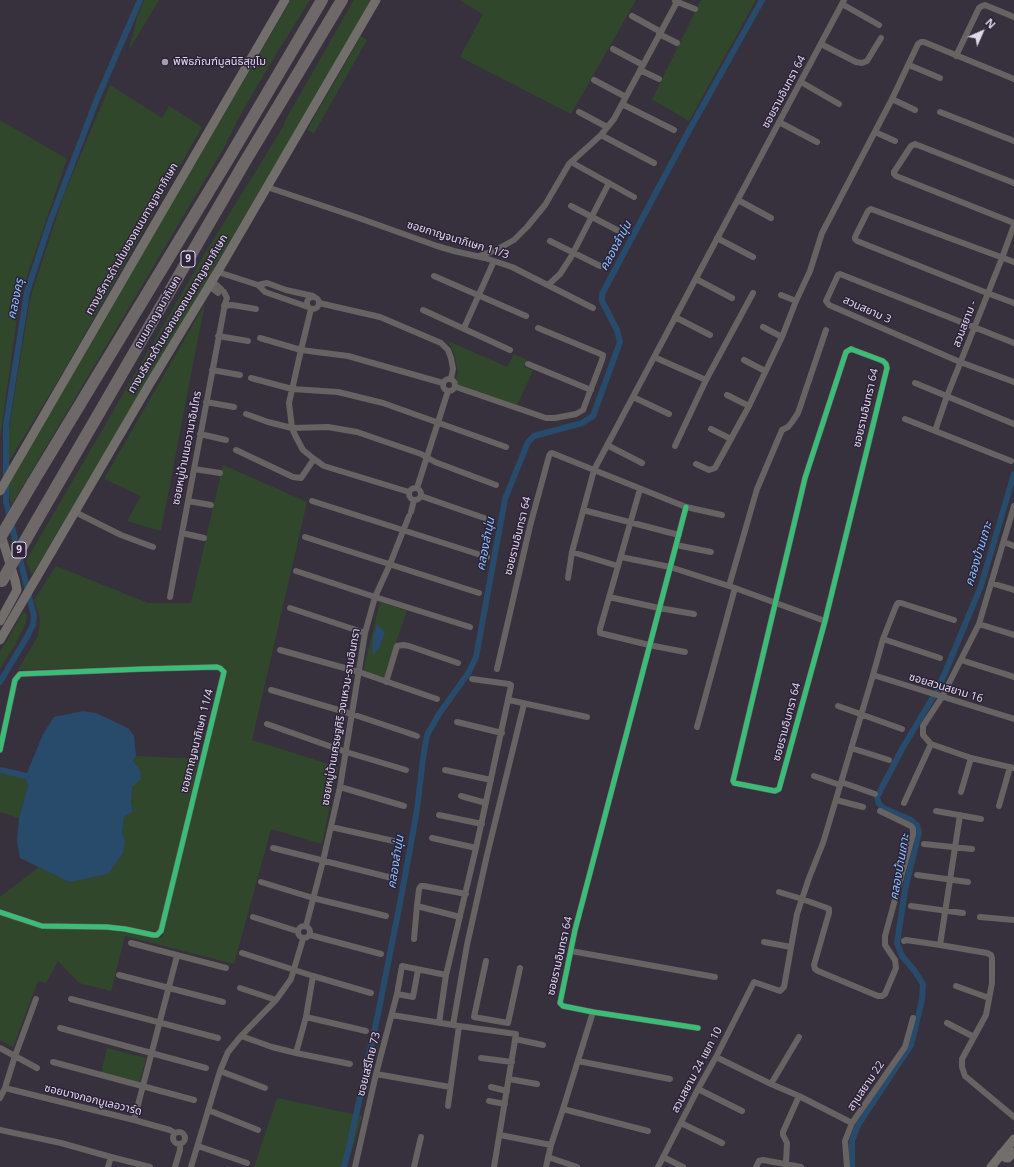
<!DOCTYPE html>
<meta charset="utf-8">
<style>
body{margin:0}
#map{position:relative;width:1014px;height:1167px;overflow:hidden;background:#37313e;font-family:"Open Sans",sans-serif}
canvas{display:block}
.north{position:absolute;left:962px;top:12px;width:40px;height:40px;-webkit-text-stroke:3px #2d2239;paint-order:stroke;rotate:45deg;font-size:11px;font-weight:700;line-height:16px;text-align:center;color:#e0dae9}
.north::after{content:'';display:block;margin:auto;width:14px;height:18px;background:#e0dae9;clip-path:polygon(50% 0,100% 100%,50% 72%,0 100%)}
</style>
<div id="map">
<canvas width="1014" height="1167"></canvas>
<div class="north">N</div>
</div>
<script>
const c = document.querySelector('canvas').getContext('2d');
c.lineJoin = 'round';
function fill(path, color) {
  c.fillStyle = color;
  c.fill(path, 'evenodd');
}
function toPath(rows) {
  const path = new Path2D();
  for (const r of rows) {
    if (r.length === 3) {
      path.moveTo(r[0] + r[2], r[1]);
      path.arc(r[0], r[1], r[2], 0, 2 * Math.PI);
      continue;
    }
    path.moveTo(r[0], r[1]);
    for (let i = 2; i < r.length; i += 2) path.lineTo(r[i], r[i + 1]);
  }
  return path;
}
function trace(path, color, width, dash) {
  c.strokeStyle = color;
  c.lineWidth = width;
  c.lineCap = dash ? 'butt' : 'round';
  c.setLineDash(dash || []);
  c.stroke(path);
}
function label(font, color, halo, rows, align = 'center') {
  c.font = font + ' "Open Sans","Noto Sans Thai",sans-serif';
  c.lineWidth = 3;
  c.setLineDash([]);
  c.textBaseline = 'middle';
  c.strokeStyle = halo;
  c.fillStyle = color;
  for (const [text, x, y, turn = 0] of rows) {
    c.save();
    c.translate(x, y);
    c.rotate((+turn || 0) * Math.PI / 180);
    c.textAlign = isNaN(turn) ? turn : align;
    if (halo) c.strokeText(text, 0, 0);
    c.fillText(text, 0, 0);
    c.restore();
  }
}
const green = toPath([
 [144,0,159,0,129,50,137,18],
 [291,0,310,0,278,51,239,117,225,146,11,506,8,486,60,394],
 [354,0,373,0,32,575,26,561,204,255,283,127,286,119],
 [459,0,636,0,571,114,460,57,483,14],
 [701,0,756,0,689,121,652,99],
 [361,36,367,40,314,133,307,130],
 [110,85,162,118,169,106,202,127,65,369,9,461,9,429,30,299,63,197],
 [0,120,67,159,20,297,0,438],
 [205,304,197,343,161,531,127,521,141,496,104,479],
 [448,341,507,367,514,354,527,360,524,367,533,371,517,405,458,385,456,380,458,372,455,356],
 [223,465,307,502,252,740,338,767,322,844,271,829,234,964,125,936,111,991,79,983,58,961,46,983,38,981,13,1047,0,1040,0,914,44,929,107,929,162,938,167,914,227,673,219,664,18,670,38,636,40,619,34,600,56,566,148,603,191,603],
 [380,602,407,611,384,677,364,672,364,667],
 [24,611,27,616,25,625,16,643,0,669,0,652],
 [136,756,199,759,160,927,157,931,150,932,117,925,43,923,0,908,0,897,39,867,69,882,125,841,122,832,124,816,133,811,131,803,132,787,140,770,133,761],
 [0,771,13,774,25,778,28,785,19,818,0,812],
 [107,1048,146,1058,139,1083,101,1073],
 [277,1098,362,1116,347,1167,254,1167]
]);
const water = toPath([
 [377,624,385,633,378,650,373,654,372,649,373,637],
 [83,711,96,713,128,728,134,736,136,756,133,761,140,770,141,779,132,787,131,803,133,811,124,817,122,832,125,841,123,853,108,874,69,882,20,858,17,841,19,818,28,785,25,778,43,734,54,717]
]);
const canal = toPath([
 [0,682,28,635,33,625,34,616,6,502,6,425,27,292,50,222,97,99,140,0],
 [1,770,26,776],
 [344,1167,349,1147,378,1014,401,898,417,810,423,758,427,735,439,714,469,672,476,657,505,499,528,442,534,436,582,423,593,416,620,342,617,330,602,301,602,294,686,136,762,0],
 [852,1167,852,1141,858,1125,911,1045,922,1000,923,984,914,970,902,956,897,943,905,890,919,832,917,825,911,820,883,808,879,804,877,797,902,749,939,687,981,586,1014,474]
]);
const street = toPath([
 [675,1,695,9],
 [842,4,879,25],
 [632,16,661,32],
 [659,34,677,43],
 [821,44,856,62,862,63,867,61,881,38],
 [613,49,643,65],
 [956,56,979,8,982,6,985,5,1014,17],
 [909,65,940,78],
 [640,70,659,79],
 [594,80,626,97],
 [801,82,839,104],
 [892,99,915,110],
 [622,104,674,130],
 [579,112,607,127],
 [940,112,1014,141],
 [779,122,817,142],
 [875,132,895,141],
 [601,135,654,163],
 [571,162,634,197],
 [1014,183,915,144,911,146,894,172,894,174,896,176,1014,223],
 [267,187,356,217,437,246,454,251,485,258,512,267,593,308],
 [738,200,771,218],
 [571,206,617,230],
 [717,238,753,257],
 [550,241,600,266],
 [479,256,496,250,514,240,527,227,545,205,569,164,601,135,614,119,677,2],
 [1014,262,871,209,868,211,855,237,855,239,857,241,987,293,1014,303],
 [218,272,258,285,265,292,308,307],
 [434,276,526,316],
 [696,279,732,298],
 [212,281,221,289],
 [258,285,267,283,286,290,313,296],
 [548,285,560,274,571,257,609,183],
 [209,286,218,293],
 [781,295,796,301],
 [313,303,6],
 [319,303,380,317,441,343,448,350,451,358,453,369,451,379],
 [224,306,232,305,256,309],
 [311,309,301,350,289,403,292,428,296,437,303,450,314,459,324,466,409,492],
 [423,310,510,350],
 [675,317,710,335],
 [763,327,782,337],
 [464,328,494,261],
 [218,336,248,341],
 [260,338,301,350,348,356,443,383],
 [1014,343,840,274,838,275,826,301,829,305,960,362,1014,382],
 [851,349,883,361,886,364,887,368,825,621,779,789,775,791,734,783,733,781,805,478,846,352,851,349],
 [654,357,706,380],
 [744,360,765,371],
 [528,364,591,390],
 [212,370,240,375],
 [251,378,292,389,338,392,383,403,506,447],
 [449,385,6],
 [915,383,1014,424],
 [456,387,546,418,555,418,576,414,583,410,602,360,603,355,538,328],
 [727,395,749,406],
 [633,397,669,414],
 [206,402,234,407],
 [246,414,268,422,292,428,328,427,357,432,421,454,435,462,496,485],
 [905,419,1011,461],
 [711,429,731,439],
 [935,431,947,396,1002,258,1014,225],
 [200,434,226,440],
 [607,445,642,463],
 [675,446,706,380,753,293],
 [236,450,293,477,301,478,314,459],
 [696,464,709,470,715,468,749,406,782,337,796,301,810,271,822,233,892,99,918,44,921,42,924,42,1014,79],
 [194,469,220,473],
 [415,494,6],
 [417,488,448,391],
 [640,489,600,629,600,633,649,645,685,652],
 [421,496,487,519],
 [188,501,211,505],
 [312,501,487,557],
 [1014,506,979,624,942,697,923,726,923,735,931,744,971,758,1014,768],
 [686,507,575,930,560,1003,563,1006,593,1012,698,1028],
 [583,510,679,535],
 [75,512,121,535,153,547],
 [411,512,414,500],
 [182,533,204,538],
 [305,537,479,593],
 [1004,542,1014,546],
 [676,545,711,552],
 [572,552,618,566],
 [621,557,670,567,735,588,825,621],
 [296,571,375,597,470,627],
 [568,578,572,552,594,470,844,0],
 [991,583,1014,590],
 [729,586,757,489,782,430,788,427,792,422,798,413,826,330],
 [170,597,225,304,227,298,224,292],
 [609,597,659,608,694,614],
 [290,608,365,633],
 [979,624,1014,635],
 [883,639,940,658],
 [280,650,359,672,437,699],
 [961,660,1014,677],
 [497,669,530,526,549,456,550,454,552,453,594,470,686,507,722,515],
 [873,675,1014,719],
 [386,682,397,646,403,645,409,646,458,663],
 [271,690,352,714,417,736],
 [509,700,587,717],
 [838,706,902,729],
 [457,722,502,733],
 [267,724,346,752,406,770],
 [697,727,735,588],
 [851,748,889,760],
 [0,750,15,680,20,674,143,669,217,667,220,668,224,672,161,931,157,935,153,935,125,929,107,927,42,926,0,912],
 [445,770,491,780],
 [814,776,840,785],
 [841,782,875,794],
 [340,787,404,806],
 [961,792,971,758],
 [461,796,486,803],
 [836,800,863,807],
 [904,803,931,744],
 [999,806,1010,767],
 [936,811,981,819],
 [439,815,482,824],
 [331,827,398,842],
 [432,838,476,848],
 [924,844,972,849],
 [273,848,392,878],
 [917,875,968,882],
 [261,882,313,898,386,916],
 [779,892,802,899,827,908,829,909,829,913,814,965,815,969,818,971,878,996,882,996,885,994,896,968,895,960,885,945,885,936,913,834,913,829,911,826,880,811],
 [417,906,460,917],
 [911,906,963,913],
 [253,917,297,931],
 [980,917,1014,920],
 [304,932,6],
 [306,926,323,861,340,787,365,633,375,597,390,564,409,516],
 [310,935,381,954],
 [414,939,417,906,419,889,421,886,424,886,466,894],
 [904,941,906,940,940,945,987,953,991,955,992,958,992,983,986,1015,962,1059,962,1067,965,1076,1014,1117],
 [764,942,791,947],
 [131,943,226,968],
 [940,945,960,815],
 [571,951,715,977],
 [242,953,313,976,371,993],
 [486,961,474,1017,508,1023,520,968],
 [119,975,223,1002],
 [956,986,989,998],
 [240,988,276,1000],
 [397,994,413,997,418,970],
 [71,999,218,1038],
 [392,1015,459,1026,516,1034,494,1167],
 [306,1017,366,1031],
 [439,1023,446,975,476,848,511,686,511,685,509,684,472,679],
 [947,1023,974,1037],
 [453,1025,467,945,487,855,524,704],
 [60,1028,206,1068],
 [241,1036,272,1047,296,1053,350,1064],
 [515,1039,543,1045],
 [0,1048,37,1068],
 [296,1053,306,1017,313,976],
 [716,1057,771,1084,799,1096,852,1123],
 [481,1058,512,1062],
 [578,1061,670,1079],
 [53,1062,194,1100],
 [220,1071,265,1088],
 [376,1074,450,1087],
 [509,1079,537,1084],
 [771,1084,799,1037],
 [491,1087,507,1091],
 [5,1088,134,1120,170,1130,175,1133],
 [698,1089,742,1111],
 [0,1098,5,1088,15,1056,36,999],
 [489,1101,505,1104],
 [448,1106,459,1026],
 [563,1109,648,1131],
 [208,1110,258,1130],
 [134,1120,177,956],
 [681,1123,722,1143],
 [0,1130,61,1143,111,1157,108,1167],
 [179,1138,6],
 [500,1135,551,1145],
 [198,1146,247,1163],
 [111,1157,150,1167],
 [548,1157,577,1167],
 [663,1157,683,1167],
 [786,1163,787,1143,783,1135,783,1132,799,1096],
 [175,1167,180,1150,180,1144],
 [191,1167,220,1071,228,1052,241,1036,276,1000,291,979,303,939],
 [355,1167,376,1074,397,994,402,966,446,975],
 [414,1167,421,1137],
 [546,1167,551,1145,563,1109,593,1012],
 [658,1167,698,1089,716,1057,754,982,780,991,784,987,797,914,809,878,823,843,873,675,883,639,896,606,898,603,901,603,954,620],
 [756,1167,759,1161,763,1160,801,1167],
 [847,1167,845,1141,852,1123,905,1047,913,1018]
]);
const secondary = toPath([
 [0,491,285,0],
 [0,621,17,590,15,580,0,532],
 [0,640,149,385,221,266,376,0],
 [1001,1154,1006,1158,1008,1158,1014,1152],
 [991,1167,1014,1139]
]);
const highway = toPath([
 [33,482,229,158,322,0],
 [37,520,243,165,342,0]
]);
const highwayBridge = toPath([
 [0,538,33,482],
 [2,581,37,520]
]);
const cycleway = toPath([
 [851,349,883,361,886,364,887,368,825,621,779,789,775,791,734,783,733,781,805,478,846,352,851,349],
 [686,507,575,930,560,1003,563,1006,593,1012,698,1028],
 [0,750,15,680,20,674,143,669,217,667,220,668,224,672,161,931,157,935,153,935,125,929,107,927,42,926,0,912]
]);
const markers = [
 [165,62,4,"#a59fad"]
];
const shields = [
 [188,259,14],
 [19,550,14]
];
const shieldNames = [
 ["9",188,259],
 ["9",19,550]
];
const poiNames = [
 ["พิพิธภัณฑ์มูลนิธิสุขุโม",173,62]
];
const streetNames = [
 ["ซอยรามอินทรา 64",784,92,-62],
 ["ทางบริการด้านในของถนนกาญจนาภิเษก",132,239,-60],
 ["ซอยกาญจนาภิเษก 11/3",458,240,17],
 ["สวนสยาม 3",867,310,24],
 ["ถนนกาญจนาภิเษก",158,312,-60],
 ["ทางบริการด้านนอกของถนนกาญจนาภิเษก",178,314,-59],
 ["สวนสยาม -",965,324,-69],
 ["ซอยรามอินทรา 64",866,408,-77],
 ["ซอยหมู่บ้านเนอวานาอินโทร",187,448,-79],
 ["ซอยรามอินทรา 64",518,536,-76],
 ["ซอยสวนสยาม 16",946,688,17],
 ["ซอยหมู่บ้านเศรษฐศิริ วงแหวน-รามอินทรา",341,717,-80],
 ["ซอยรามอินทรา 64",787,722,-75],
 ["ซอยกาญจนาภิเษก 11/4",197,741,-76],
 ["ซอยรามอินทรา 64",560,956,-77],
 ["ซอยเสรีไทย 73",369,1064,-76],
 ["สวนสยาม 24 แยก 10",697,1070,-62],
 ["สาุนสยาม 22",866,1086,-56],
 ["ซอยบางกอกบูเลอวาร์ด",93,1100,14]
];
const waterNames = [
 ["คลองลำนุ่น",616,246,-62],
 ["คลองครุ",16,299,-78],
 ["คลองลำนุ่น",486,544,-79],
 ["คลองบ้านเกาะ",979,554,-73],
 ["คลองลำนุ่น",396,862,-81],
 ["คลองบ้านเกาะ",900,867,-80]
];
fill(green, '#31472c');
fill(water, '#284a6b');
trace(canal, '#284a6b', 6);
trace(street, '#666362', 6);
trace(secondary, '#726e6b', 9);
trace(highway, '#6e6869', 12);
trace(highwayBridge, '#6e6869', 12);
trace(cycleway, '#3abd76', 5);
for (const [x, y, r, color] of markers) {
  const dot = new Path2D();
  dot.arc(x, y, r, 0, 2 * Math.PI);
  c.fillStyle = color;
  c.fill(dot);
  trace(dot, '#2d2239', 1.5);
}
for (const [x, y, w] of shields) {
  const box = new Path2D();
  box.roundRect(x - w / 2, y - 8, w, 16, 3);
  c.fillStyle = '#2d2239';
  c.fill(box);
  trace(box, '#e0dae9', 1);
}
label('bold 10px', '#e0dae9', null, shieldNames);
label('11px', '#e0dae9', '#2d2239', poiNames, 'left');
label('11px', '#e0dae9', '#2d2239', streetNames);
label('italic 12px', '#88c6fe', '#2d2239', waterNames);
</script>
